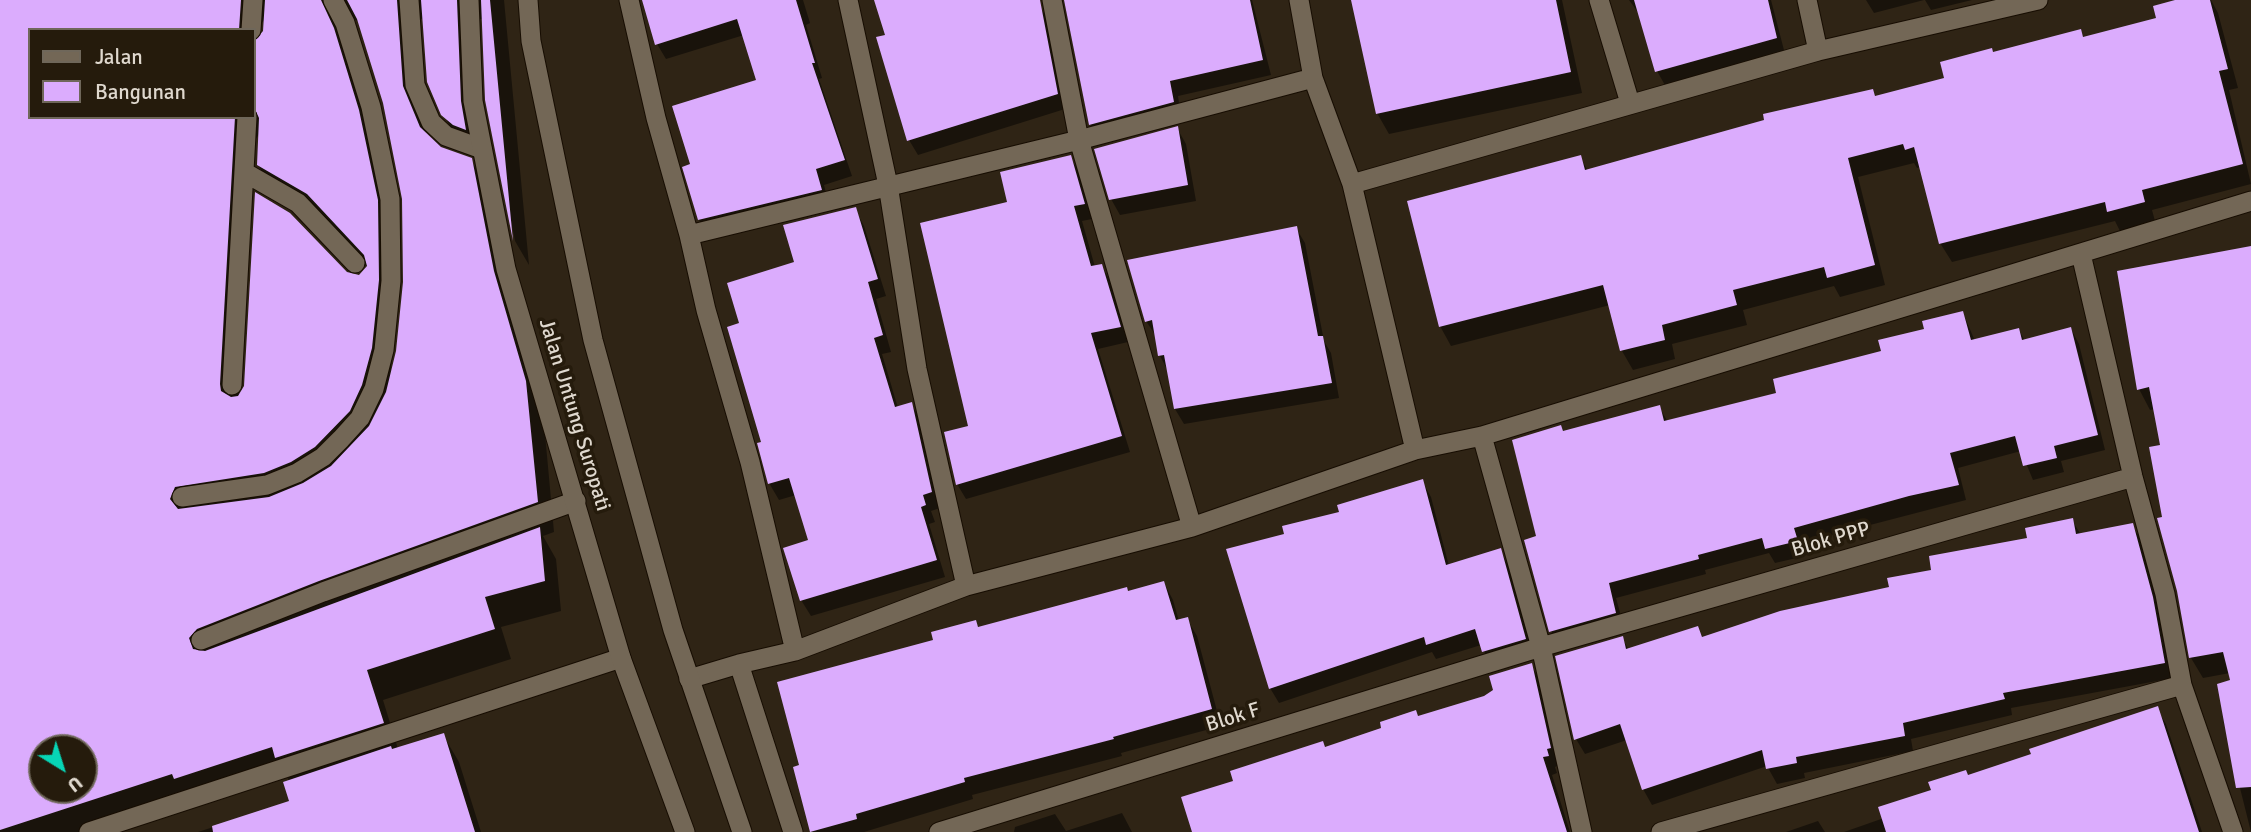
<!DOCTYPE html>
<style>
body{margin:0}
#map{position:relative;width:2251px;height:832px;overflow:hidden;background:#2f2415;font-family:Signika,sans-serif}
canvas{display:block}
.legend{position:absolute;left:28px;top:28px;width:228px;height:91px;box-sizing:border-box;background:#251b0c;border:2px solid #6f675a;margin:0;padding:9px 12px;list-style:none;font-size:21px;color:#dfd8ce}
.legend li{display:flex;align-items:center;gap:14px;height:35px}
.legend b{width:35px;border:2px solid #6f675a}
.north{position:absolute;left:28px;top:734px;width:70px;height:70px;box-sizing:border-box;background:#251b0c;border:2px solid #6f675a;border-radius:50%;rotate:142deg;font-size:19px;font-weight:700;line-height:28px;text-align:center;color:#dfd8ce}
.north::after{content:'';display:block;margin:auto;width:24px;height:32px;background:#07d5b6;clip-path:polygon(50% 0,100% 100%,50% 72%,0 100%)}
</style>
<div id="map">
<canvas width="2251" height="832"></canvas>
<ul class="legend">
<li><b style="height:9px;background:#736756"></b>Jalan</li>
<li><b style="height:19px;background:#dbacfd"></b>Bangunan</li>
</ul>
<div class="north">U</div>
</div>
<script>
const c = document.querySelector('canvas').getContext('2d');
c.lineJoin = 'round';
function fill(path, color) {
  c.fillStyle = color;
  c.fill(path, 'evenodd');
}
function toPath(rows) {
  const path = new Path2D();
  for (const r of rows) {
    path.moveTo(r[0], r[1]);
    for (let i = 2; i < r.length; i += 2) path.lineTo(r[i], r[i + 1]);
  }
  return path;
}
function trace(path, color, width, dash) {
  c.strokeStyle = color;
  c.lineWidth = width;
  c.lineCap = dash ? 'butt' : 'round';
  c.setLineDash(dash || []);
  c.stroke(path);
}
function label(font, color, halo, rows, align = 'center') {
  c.font = font + ' Signika,sans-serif';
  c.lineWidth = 7;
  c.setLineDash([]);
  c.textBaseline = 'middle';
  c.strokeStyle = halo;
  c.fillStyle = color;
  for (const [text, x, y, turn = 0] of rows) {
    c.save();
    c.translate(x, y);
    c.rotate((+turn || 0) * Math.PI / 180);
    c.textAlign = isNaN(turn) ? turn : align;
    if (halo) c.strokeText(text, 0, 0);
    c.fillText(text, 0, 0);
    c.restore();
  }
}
const shadow = toPath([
 [0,0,504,0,529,265,515,241,487,99,484,19,480,19,473,31,477,133,461,145,443,114,424,18,418,20,419,117,428,138,440,149,471,160,488,190,543,412,554,532,543,536,556,559,561,611,501,627,511,659,383,700,398,749,443,735,459,762,481,832,198,832,291,802,288,777,103,832,0,832],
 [351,17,359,22,385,104,404,197,405,281,398,352,390,382,395,312,375,142,350,60,337,32,340,23],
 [265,19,263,37,256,41,257,29],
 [30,30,254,30,254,117,30,117],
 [259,134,258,165,276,195,326,224,368,268,364,274,352,277,346,273,239,396,251,147],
 [42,748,84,748,84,790,42,790],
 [644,0,803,0,810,23,806,25,822,78,819,79,852,176,824,185,829,205,708,235,699,220,692,166,758,81,744,35,666,59,657,44],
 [876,0,982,0,1039,5,1048,20,1065,109,918,155,909,140,887,36],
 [1064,0,1252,0,1271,75,1178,96,1181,117,1099,139,1090,124],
 [1366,0,1562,0,1582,93,1389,134,1377,113],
 [1629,0,1771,0,1785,54,1666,87,1657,71,1640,15],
 [1866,0,1924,0,1874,13],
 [1925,0,1972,0,1931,10],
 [2182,0,2211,0,2218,13,2238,88,2229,90,2251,184,2152,210,2155,221,2120,231,2115,221,1952,262,1940,243,1921,167,1917,168,1914,163,1858,177,1885,285,1840,297,1834,286,1743,310,1747,325,1672,344,1675,359,1633,370,1622,351,1610,305,1451,346,1440,326,1580,157,1588,171,1873,91,1876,97,1946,79,1993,54,2080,31,2084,38,2158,19],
 [1177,128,1186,144,1196,201,1120,215,1111,199],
 [1070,157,1079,172,1092,219,1082,221,1095,267,1102,266,1110,281,1128,342,1098,349,1130,452,966,499,957,484,1009,203],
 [855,209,864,226,886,296,876,299,891,352,882,354,898,408,911,404,921,420,940,508,931,511,935,522,929,524,945,577,811,616,801,600,810,541,796,495,779,500,769,483,741,325,796,263],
 [1296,228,1305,243,1324,341,1331,353,1339,398,1184,424,1175,409,1168,371,1160,356,1156,336,1146,321],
 [2251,251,2251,832,2224,724,2219,686,2233,681,2230,673,2203,678,2191,658,2164,518,2162,446,2155,409,2150,410,2139,389],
 [1963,313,1975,341,2019,330,2025,341,2071,329,2079,344,2105,450,2061,461,2064,472,2033,480,2021,451,1958,468,1966,500,1801,543,1805,556,1775,563,1769,553,1705,570,1706,574,1616,598,1624,627,1560,646,1551,631,1538,538,1561,427,1564,432,1659,407,1668,422,1778,394,1883,352],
 [1422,481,1431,497,1449,566,1500,550,1508,565,1533,654,1492,667,1481,645,1436,659,1432,652,1279,703,1270,688,1287,535],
 [2072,520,2081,535,2132,525,2141,540,2161,614,2173,678,2011,708,2012,715,1911,739,1913,751,1804,773,1805,778,1777,784,1767,766,1652,805,1643,789,1627,740,1585,754,1576,739,1622,638,1629,650,1697,628,1703,638,1891,588,2029,539],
 [1164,583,1173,600,1179,621,1187,619,1197,636,1221,726,1121,753,1122,756,972,795,973,799,864,832,812,832,802,766,935,641,975,622,980,629],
 [1531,665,1541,682,1559,765,1555,767,1557,773,1552,775,1570,832,1194,832,1325,749,1484,697],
 [2157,709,2166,724,2202,832,1844,832,1884,818,1933,791,1968,777],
 [1122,813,1132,832,1014,832,1015,827,1055,814,1066,831],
 [1818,821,1825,832,1786,832]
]);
const building = toPath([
 [0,0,241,0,239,30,30,30,30,117,235,117,220,384,221,391,231,397,238,396,244,386,255,192,290,213,347,272,359,275,367,266,364,255,307,194,257,165,259,118,254,107,254,42,263,31,265,0,321,0,334,28,359,110,378,200,379,280,372,348,362,385,350,411,315,447,291,462,264,473,175,487,170,499,178,509,269,497,303,483,331,466,369,426,386,392,396,351,403,282,402,199,383,103,357,19,347,0,397,0,403,86,420,127,441,147,472,158,494,271,526,381,538,502,319,581,197,629,189,638,193,649,205,651,540,527,545,581,485,597,495,629,367,670,384,723,275,758,272,747,174,779,172,774,0,830],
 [42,748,84,748,84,790,42,790],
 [421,0,457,0,461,101,466,130,453,125,441,115,427,82],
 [481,0,490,0,513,241,485,100],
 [642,0,796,0,815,63,812,63,845,160,816,169,822,190,698,220,682,167,690,164,672,106,756,80,737,19,655,45],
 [874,0,1040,0,1058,94,907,141,876,37,885,35],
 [1064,0,1250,0,1263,60,1170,81,1174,102,1089,125],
 [1351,0,1556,0,1571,72,1376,114],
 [1634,0,1768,0,1777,38,1655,72],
 [2175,0,2210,0,2228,69,2219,71,2243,164,2142,190,2145,202,2107,212,2105,202,1939,244,1914,147,1905,150,1903,144,1848,158,1875,265,1827,278,1824,267,1733,290,1737,305,1662,325,1665,340,1620,351,1603,285,1439,327,1407,201,1581,155,1585,170,1764,120,1763,114,1873,89,1875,96,1944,78,1940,62,1992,48,1993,52,2081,29,2083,37,2156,18,2153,6],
 [1178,126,1188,185,1109,200,1094,149],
 [1071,155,1085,204,1074,206,1091,266,1102,264,1121,327,1091,333,1122,436,956,485,944,432,968,426,920,223,1007,202,1000,172],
 [856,207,878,279,868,282,883,335,874,338,895,407,912,402,932,492,923,495,926,505,921,507,937,560,800,601,783,548,808,540,789,478,768,484,757,443,761,442,727,327,739,323,727,283,794,262,783,225],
 [1297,226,1318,336,1323,336,1332,383,1174,409,1164,355,1158,356,1152,320,1145,322,1127,260],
 [2251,246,2251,787,2236,788,2217,684,2230,680,2223,652,2189,658,2177,591,2157,518,2162,517,2149,447,2160,445,2149,387,2137,390,2117,271],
 [1963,311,1971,340,2019,328,2022,340,2071,327,2098,435,2054,446,2057,458,2023,466,2015,436,1950,453,1959,485,1909,496,1794,528,1798,541,1765,549,1762,538,1698,555,1699,559,1609,583,1616,613,1549,632,1524,540,1536,536,1512,440,1561,425,1563,431,1660,405,1664,421,1776,393,1773,379,1881,351,1878,340,1924,329,1922,321],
 [1423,479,1446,565,1501,548,1526,639,1482,652,1475,629,1426,645,1424,637,1269,689,1226,549,1284,534,1282,526,1339,512,1337,505],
 [2073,518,2076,534,2133,523,2153,597,2165,663,2003,693,2005,699,1903,723,1905,736,1796,757,1797,763,1766,769,1762,750,1642,790,1620,724,1574,740,1555,656,1623,636,1626,649,1698,626,1702,637,1780,611,1889,587,1887,578,1931,570,1929,556,2027,538,2025,528],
 [1164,581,1176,620,1188,617,1212,709,1113,737,1114,739,964,778,965,782,856,814,857,819,810,832,793,767,799,765,777,682,933,640,931,632,976,620,978,627,1127,587,1128,591],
 [1532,663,1551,748,1547,749,1549,756,1543,757,1567,832,1192,832,1181,797,1233,781,1230,771,1323,741,1325,747,1381,728,1380,722,1416,710,1418,716,1484,696,1493,690,1489,676],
 [2158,706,2199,832,1886,832,1878,807,1931,790,1928,782,1966,770,1968,775,2031,754,2029,749],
 [444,733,475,832,213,832,212,826,289,801,283,782,391,746,392,749]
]);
const service = toPath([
 [409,0,415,85,431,122,446,136,482,149],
 [251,30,253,0],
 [244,172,298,203,355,263],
 [232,385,247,117],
 [182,497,267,485,297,473,323,457,341,439,360,418,374,389,384,350,391,281,390,199,371,107,345,23,333,0],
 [201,640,323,592,576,501],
 [89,832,621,658]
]);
const minor = toPath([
 [629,0,656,118,689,235,1079,140,1313,78],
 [848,0,888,185,917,369,966,586],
 [1052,0,1079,140,1192,527],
 [1299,0,1313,78,1352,184,1415,450],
 [1599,0,1630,103],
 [1807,0,1818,51],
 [1352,184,1818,51,2038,0],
 [689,235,706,310,750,462,795,651],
 [2081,254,2133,477,2165,594,2182,685,2233,832],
 [1482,436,1541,647,1582,832],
 [689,679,739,664],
 [793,832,739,664,795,651,966,586,1192,527,1415,450,1482,436,2251,201],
 [939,832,1541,647,2133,477],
 [1661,832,2182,685]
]);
const secondary = toPath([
 [469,0,473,101,506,269,621,658,685,832],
 [528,0,531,41,593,340,673,630,742,832]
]);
const streetNames = [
 ["Jalan Untung Suropati",574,415,73],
 ["Blok PPP",1831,540,-16],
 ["Blok F",1233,718,-17]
];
fill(shadow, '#0007');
fill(building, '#dbacfd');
trace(service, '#170d02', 21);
trace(minor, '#170d02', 21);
trace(secondary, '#170d02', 21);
trace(service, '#736756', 19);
trace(minor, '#736756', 19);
trace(secondary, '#736756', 19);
label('21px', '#dfd8ce', '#251b0c', streetNames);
</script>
